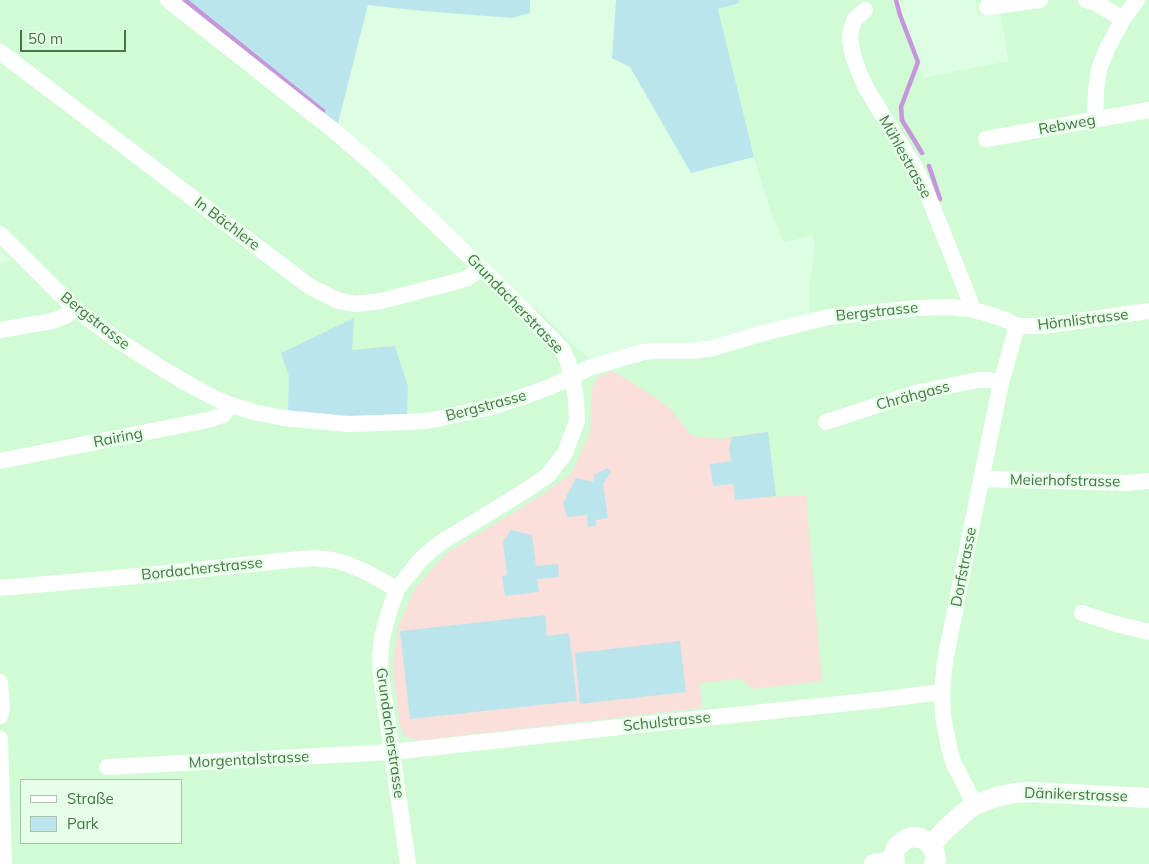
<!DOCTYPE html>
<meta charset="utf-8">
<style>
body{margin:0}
#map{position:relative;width:1149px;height:864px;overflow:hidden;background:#ddfee2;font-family:Mulish,sans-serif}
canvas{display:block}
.legend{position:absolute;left:20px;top:779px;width:162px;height:65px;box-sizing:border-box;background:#e5ffe9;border:1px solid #a7c8a7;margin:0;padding:6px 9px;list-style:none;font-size:15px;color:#497544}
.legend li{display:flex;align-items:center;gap:10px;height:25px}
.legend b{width:25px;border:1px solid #a7c8a7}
.scale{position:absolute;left:20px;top:30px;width:106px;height:22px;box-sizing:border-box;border:2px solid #497544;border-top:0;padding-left:6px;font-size:15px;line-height:18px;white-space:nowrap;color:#497544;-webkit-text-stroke:4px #e5ffe9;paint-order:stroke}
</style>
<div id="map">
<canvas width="1149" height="864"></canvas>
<ul class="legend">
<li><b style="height:6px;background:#fff"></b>Straße</li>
<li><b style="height:14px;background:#bbe5ec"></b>Park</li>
</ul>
<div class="scale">50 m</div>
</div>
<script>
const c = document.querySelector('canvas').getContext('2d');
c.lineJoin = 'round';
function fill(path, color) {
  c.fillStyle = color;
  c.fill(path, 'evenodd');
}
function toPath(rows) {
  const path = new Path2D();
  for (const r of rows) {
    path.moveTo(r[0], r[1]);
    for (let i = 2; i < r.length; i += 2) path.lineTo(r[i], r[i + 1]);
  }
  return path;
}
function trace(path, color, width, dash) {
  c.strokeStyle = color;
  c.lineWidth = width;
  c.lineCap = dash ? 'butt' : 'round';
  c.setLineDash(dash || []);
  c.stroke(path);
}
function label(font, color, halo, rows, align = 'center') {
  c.font = font + ' Mulish,sans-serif';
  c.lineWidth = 5;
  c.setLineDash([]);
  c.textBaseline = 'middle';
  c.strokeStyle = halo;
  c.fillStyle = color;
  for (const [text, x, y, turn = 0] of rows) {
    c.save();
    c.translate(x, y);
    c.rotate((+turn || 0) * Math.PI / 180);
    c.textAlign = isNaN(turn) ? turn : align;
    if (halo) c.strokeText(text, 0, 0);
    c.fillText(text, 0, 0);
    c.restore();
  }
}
const residential = toPath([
 [0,0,168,0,337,133,519,306,536,308,572,344,594,362,693,351,809,315,809,290,815,244,812,235,784,243,768,203,754,157,718,9,739,3,739,0,856,0,856,2,869,0,893,0,923,78,1009,61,1000,12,979,15,975,0,1149,0,1149,864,0,864,0,263,11,260,0,249],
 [21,780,181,780,181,843,21,843]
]);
const education = toPath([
 [612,370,656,398,672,411,689,433,693,436,720,439,764,432,772,497,806,495,822,681,753,689,741,679,699,683,702,708,422,740,412,739,404,735,399,723,393,664,398,627,415,588,447,553,539,497,571,474,590,433,592,389,596,379]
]);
const green = toPath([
 [168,0,530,0,530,13,512,18,422,11,368,5,339,119,337,133],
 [616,0,739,0,739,3,718,9,754,157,691,173,630,67,612,58],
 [354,318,352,350,395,346,408,387,407,414,334,417,288,411,289,376,281,353],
 [768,432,776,496,735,500,733,484,713,486,710,464,731,461,729,449,732,437],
 [608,468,611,472,603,484,608,518,596,520,596,526,588,527,587,515,567,517,563,503,576,478,593,482,595,474],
 [511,530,532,535,536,566,558,564,559,577,537,579,539,592,505,596,502,576,507,575,503,542],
 [545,615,547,636,569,633,577,701,410,719,400,631],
 [680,641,686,692,580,704,575,653]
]);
const stream = toPath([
 [185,0,323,111],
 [896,0,900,15,918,62,901,107,902,120,922,153],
 [929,166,940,199]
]);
const minor = toPath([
 [168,0,337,133,377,168,481,268,561,348,568,361,576,398,577,421,565,453,548,475,525,491,440,543,422,558,397,589,389,612,382,637,380,657,381,676,408,864],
 [1086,0,1096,3,1123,19],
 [987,7,1040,0],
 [865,10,855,19,851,29,850,39,853,55,858,70,866,88,914,166,925,188,970,301,970,309],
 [0,52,309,286,339,301,356,304,381,301,466,279,481,268],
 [1095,120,1096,90,1099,69,1108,47,1123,19,1137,0],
 [986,139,1149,110],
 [0,234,74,308,116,339,163,369,192,386,215,398,231,405,254,412,283,418,348,424,407,422,427,421,455,415,492,407,525,396,550,387,589,368,643,352,652,351,693,351,713,348,760,334,829,317,917,308,949,307,970,309,985,313,1006,320,1017,326],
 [1017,326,1044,326,1149,311],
 [0,330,52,321,66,316,74,308],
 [826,422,915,393,978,380,989,380,1001,383],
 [0,461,208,420,223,415,231,405],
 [981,479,1126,483,1149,481],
 [0,588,138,576,290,560,314,558,332,560,345,563,366,572,397,589],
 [1082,613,1116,624,1149,632],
 [0,682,2,710,0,716],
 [0,739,4,864],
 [107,767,392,752,620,727,878,700,942,692],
 [975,805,954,764,950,752,943,716,942,692,945,661,978,495,1001,383,1017,326]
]);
const tertiary = toPath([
 [931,845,944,831,967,810,975,805,999,796,1015,793,1032,792,1149,798],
 [874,864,894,861],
 [895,864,894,854,896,848,901,843,906,839,913,837,920,838,926,841,931,845,934,851,936,858,934,864]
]);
const streetNames = [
 ["Rebweg",1067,125,-10],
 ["Mühlestrasse",905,157,61],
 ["In Bächlere",227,224,37],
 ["Grundacherstrasse",515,304,46],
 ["Bergstrasse",877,312,-6],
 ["Hörnlistrasse",1083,320,-7],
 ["Bergstrasse",95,321,38],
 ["Chrähgass",913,396,-15],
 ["Bergstrasse",486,406,-15],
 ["Rairing",118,438,-11],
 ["Meierhofstrasse",1065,481,1],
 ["Dorfstrasse",964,567,-79],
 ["Bordacherstrasse",202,569,-6],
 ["Schulstrasse",667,722,-6],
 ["Grundacherstrasse",390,733,82],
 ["Morgentalstrasse",249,760,-3],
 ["Dänikerstrasse",1076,795,2]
];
fill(residential, '#d0fbd5');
fill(education, '#fadfda');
fill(green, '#bbe5ec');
trace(stream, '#c696db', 4.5);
trace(minor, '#fff', 16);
trace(tertiary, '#fff', 20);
label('15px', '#497544', '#e5ffe9', streetNames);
</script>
